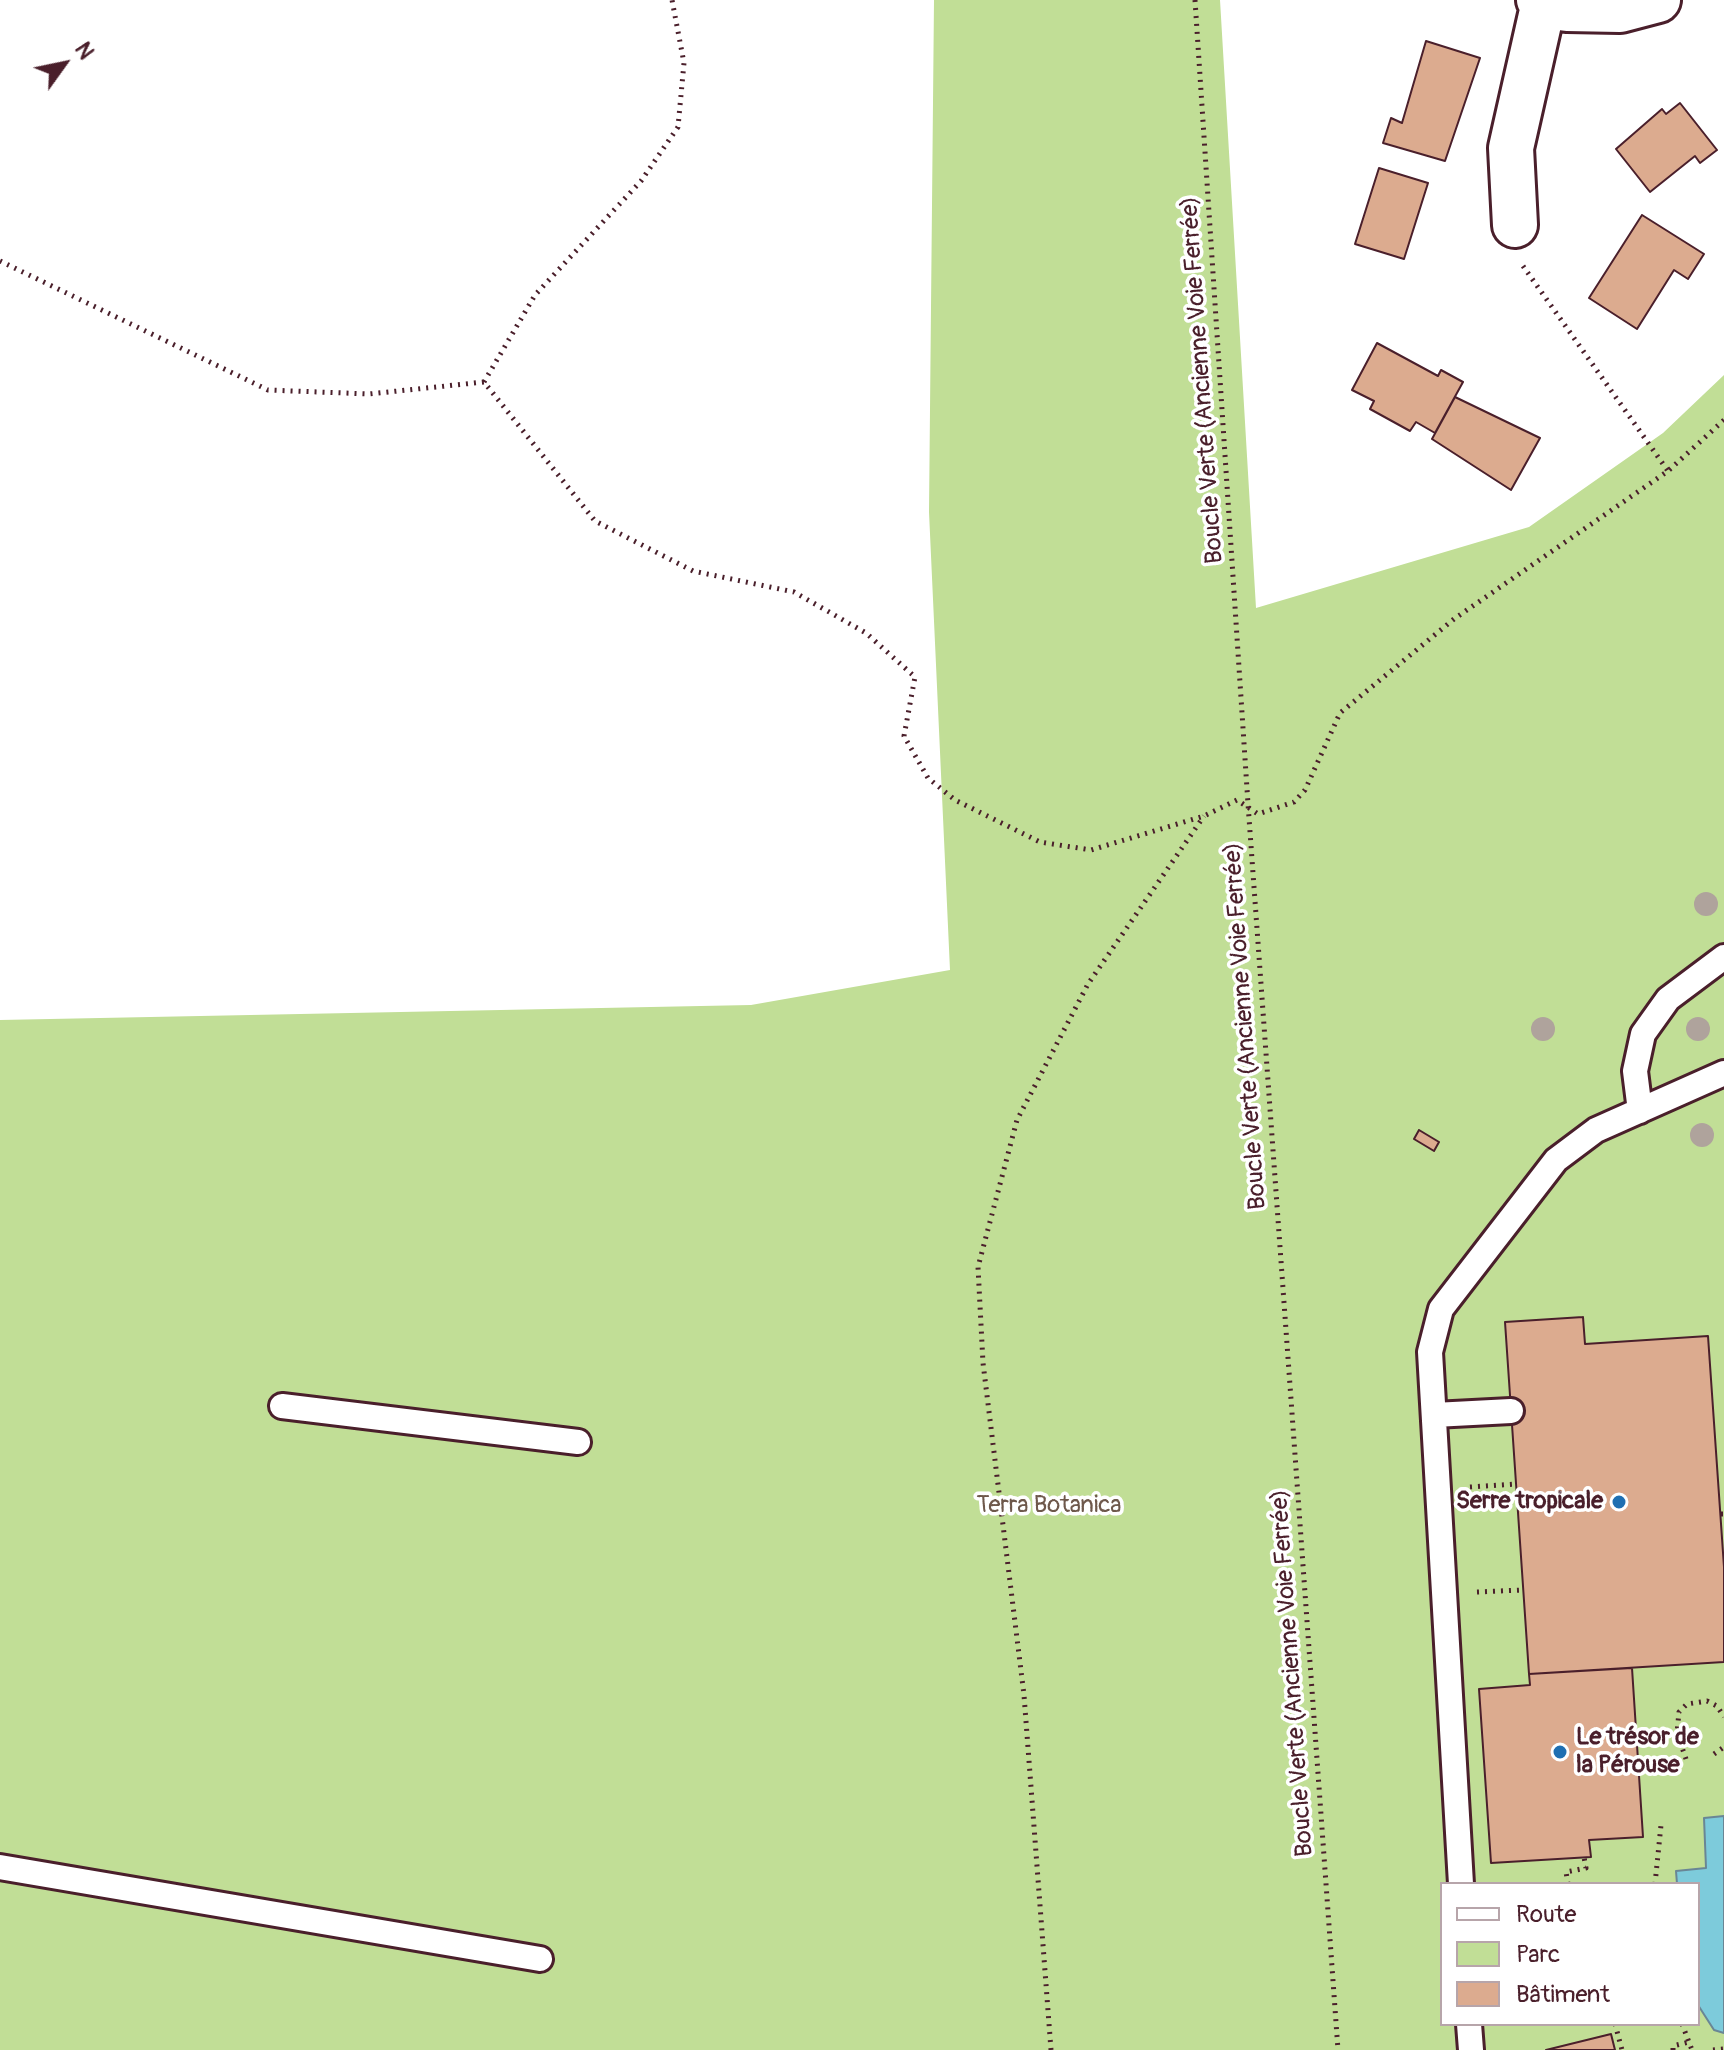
<!DOCTYPE html>
<meta charset="utf-8">
<style>
body{margin:0}
#map{position:relative;width:1724px;height:2050px;overflow:hidden;background:#fff;font-family:Pangolin,sans-serif}
canvas{display:block}
.legend{position:absolute;left:1440px;top:1882px;width:260px;height:144px;box-sizing:border-box;background:#fff;border:2px solid #b7a5aa;margin:0;padding:10px 14px;list-style:none;font-size:24px;color:#4a1f2b}
.legend li{display:flex;align-items:center;gap:16px;height:40px}
.legend b{width:40px;border:2px solid #b7a5aa}
.north{position:absolute;left:24px;top:24px;width:80px;height:80px;-webkit-text-stroke:6px #fff;paint-order:stroke;rotate:57deg;font-size:22px;font-weight:700;line-height:32px;text-align:center;color:#4a1f2b}
.north::after{content:'';display:block;margin:auto;width:28px;height:36px;background:#4a1f2b;clip-path:polygon(50% 0,100% 100%,50% 72%,0 100%)}
</style>
<div id="map">
<canvas width="1724" height="2050"></canvas>
<ul class="legend">
<li><b style="height:10px;background:#fff"></b>Route</li>
<li><b style="height:22px;background:#c1de96"></b>Parc</li>
<li><b style="height:22px;background:#dcab8f"></b>Bâtiment</li>
</ul>
<div class="north">N</div>
</div>
<script>
const c = document.querySelector('canvas').getContext('2d');
c.lineJoin = 'round';
function fill(path, color) {
  c.fillStyle = color;
  c.fill(path, 'evenodd');
}
function toPath(rows) {
  const path = new Path2D();
  for (const r of rows) {
    path.moveTo(r[0], r[1]);
    for (let i = 2; i < r.length; i += 2) path.lineTo(r[i], r[i + 1]);
  }
  return path;
}
function trace(path, color, width, dash) {
  c.strokeStyle = color;
  c.lineWidth = width;
  c.lineCap = dash ? 'butt' : 'round';
  c.setLineDash(dash || []);
  c.stroke(path);
}
function label(font, color, halo, rows, align = 'center') {
  c.font = font + ' Pangolin,sans-serif';
  c.lineWidth = 7;
  c.setLineDash([]);
  c.textBaseline = 'middle';
  c.strokeStyle = halo;
  c.fillStyle = color;
  for (const [text, x, y, turn = 0] of rows) {
    c.save();
    c.translate(x, y);
    c.rotate((+turn || 0) * Math.PI / 180);
    c.textAlign = isNaN(turn) ? turn : align;
    if (halo) c.strokeText(text, 0, 0);
    c.fillText(text, 0, 0);
    c.restore();
  }
}
const green = toPath([
 [934,0,1220,0,1256,608,1529,527,1663,433,1724,375,1724,2050,0,2050,0,1020,751,1005,950,970,929,512],
 [1442,1884,1698,1884,1698,2024,1442,2024]
]);
const water = toPath([
 [1724,1816,1724,2033,1714,2030,1698,2005,1698,1884,1677,1884,1676,1871,1706,1868,1704,1818,1724,1816]
]);
const building = toPath([
 [1426,41,1480,58,1445,161,1383,143,1391,118,1402,123,1426,41],
 [1680,103,1717,150,1700,163,1695,156,1650,192,1616,149,1662,109,1666,114,1680,103],
 [1379,168,1428,183,1404,259,1355,244,1379,168],
 [1642,215,1704,254,1688,279,1674,270,1637,329,1589,298,1642,215],
 [1377,343,1438,376,1441,370,1463,382,1435,433,1416,422,1410,431,1370,409,1374,401,1352,390,1377,343],
 [1455,397,1540,438,1511,490,1432,439,1455,397],
 [1419,1130,1439,1142,1434,1151,1414,1139,1419,1130],
 [1583,1317,1585,1344,1708,1336,1724,1567,1724,1662,1529,1674,1505,1322,1583,1317],
 [1632,1668,1643,1837,1589,1840,1591,1857,1491,1863,1479,1689,1530,1685,1529,1674,1632,1668],
 [1611,2034,1615,2050,1546,2050,1611,2034]
]);
const path = toPath([
 [1195,0,1248,804,1338,2050],
 [0,261,268,390,369,394,484,382,595,521,693,571,794,592,866,633,915,677,904,736,928,778,955,800,1040,842,1091,850,1204,816,1237,800,1258,814,1294,802,1305,790,1340,713,1454,619,1668,471,1724,420],
 [1523,266,1668,471],
 [484,382,535,295,641,181,678,127,684,63,672,0],
 [1470,1487,1516,1484],
 [1721,1514,1724,1514],
 [1477,1592,1523,1590],
 [1714,1754,1724,1747],
 [1686,1759,1677,1733,1679,1712,1687,1704,1707,1701,1717,1706,1724,1717],
 [1568,1884,1566,1872,1586,1868,1584,1857],
 [1655,1884,1661,1825],
 [1615,2024,1622,2050],
 [1682,2024,1692,2050],
 [1051,2050,1024,1695,983,1363,978,1267,1017,1120,1088,984,1204,816],
 [1673,2050,1673,2046,1689,2042],
 [1713,2050,1724,2049]
]);
const lane = toPath([
 [1640,1111,1635,1071,1643,1034,1668,999,1724,957],
 [282,1406,578,1442],
 [1434,1415,1511,1411],
 [0,1867,540,1959],
 [1461,1884,1430,1352,1441,1309,1556,1160,1596,1130,1724,1073],
 [1469,2024,1471,2050]
]);
const street = toPath([
 [1539,0,1543,6,1567,9,1620,10,1658,0],
 [1515,225,1511,148,1543,6]
]);
const trees = [
 [1706,904],
 [1543,1029],
 [1698,1029],
 [1702,1135]
];
const markers = [
 [1619,1502,8,"#1f6fb2"],
 [1560,1752,8,"#1f6fb2"]
];
const streetNames = [
 ["Boucle Verte (Ancienne Voie Ferrée)",1203,380,-94],
 ["Boucle Verte (Ancienne Voie Ferrée)",1246,1026,-94],
 ["Boucle Verte (Ancienne Voie Ferrée)",1293,1673,-94]
];
const poiNames = [
 ["Serre tropicale",1603,1502],
 ["Le trésor de",1576,1738,"left"],
 ["la Pérouse",1576,1766,"left"]
];
const parkNames = [
 ["Terra Botanica",1049,1506]
];
fill(green, '#c1de96');
fill(water, '#7dcbdb');
trace(water, '#698695', 2);
fill(building, '#dcab8f');
trace(building, '#4a1f2b', 2);
trace(lane, '#4a1f2b', 30);
trace(street, '#4a1f2b', 50);
trace(path, '#4a1f2b', 5, [2, 6]);
trace(lane, '#fff', 24);
trace(street, '#fff', 44);
c.fillStyle = '#afa39c';
for (const [x, y] of trees) {
  c.beginPath();
  c.arc(x, y, 12, 0, 2 * Math.PI);
  c.fill();
}
for (const [x, y, r, color] of markers) {
  const dot = new Path2D();
  dot.arc(x, y, r, 0, 2 * Math.PI);
  c.fillStyle = color;
  c.fill(dot);
  trace(dot, '#fff', 3);
}
label('24px', '#4a1f2b', '#fff', streetNames);
label('bold 24px', '#4a1f2b', '#fff', poiNames, 'right');
label('24px', '#6e584b', '#fff', parkNames);
</script>
